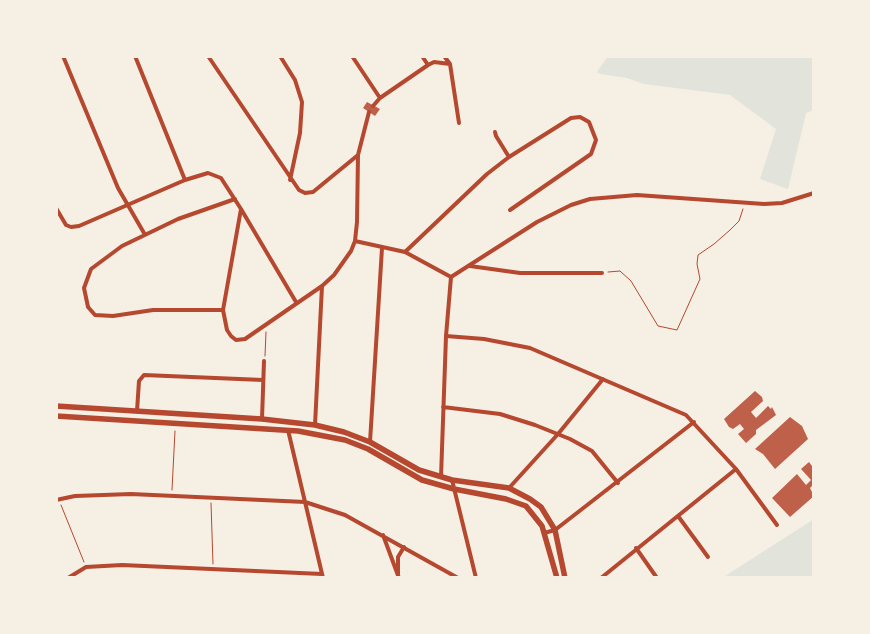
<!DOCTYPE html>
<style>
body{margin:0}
#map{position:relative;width:870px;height:634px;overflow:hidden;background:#f6efe4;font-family:"PT Sans",sans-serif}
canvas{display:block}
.frame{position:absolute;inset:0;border:58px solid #f6efe4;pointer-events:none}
</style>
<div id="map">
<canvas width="870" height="634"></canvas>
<div class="frame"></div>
</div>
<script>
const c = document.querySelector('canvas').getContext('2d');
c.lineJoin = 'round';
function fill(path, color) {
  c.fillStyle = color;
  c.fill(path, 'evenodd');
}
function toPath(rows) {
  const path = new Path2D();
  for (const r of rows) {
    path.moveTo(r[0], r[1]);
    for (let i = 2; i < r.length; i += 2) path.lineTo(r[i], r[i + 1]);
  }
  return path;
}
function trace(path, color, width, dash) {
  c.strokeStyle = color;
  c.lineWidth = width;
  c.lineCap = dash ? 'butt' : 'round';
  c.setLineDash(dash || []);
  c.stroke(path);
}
const green = toPath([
 [608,56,814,56,814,110,806,113,788,189,760,179,776,129,730,95,644,84,627,78,600,74,597,72],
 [814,519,814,578,722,578]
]);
const building = toPath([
 [367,102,380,109,375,116,363,108],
 [755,391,762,397,763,401,751,412,756,418,768,406,771,409,772,407,776,415,756,430,756,434,746,443,738,434,744,429,740,424,733,429,729,427,724,419],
 [790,417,802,426,808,439,775,469,763,454,755,449],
 [809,462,812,466,814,462,814,484,810,488,814,496,790,517,772,498,797,474,806,485,811,480,801,469]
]);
const path = toPath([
 [608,272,620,271,631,281,658,326,677,330,700,279,697,264,698,255,714,244,730,230,739,221,743,209],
 [265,356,266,332],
 [172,490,175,431],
 [211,503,213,564],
 [61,505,84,562]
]);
const minor = toPath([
 [63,56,118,188,144,233],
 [135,56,185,180],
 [208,56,299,190,305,193,313,192,358,155],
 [280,56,295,80,302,102,300,133,290,180],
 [352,56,380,98],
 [422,56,428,65],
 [444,56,450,64,459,123],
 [373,106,380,98,428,65,434,62,450,64],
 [495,132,496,136,509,157],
 [56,208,66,225,71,227,79,226,185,180,208,173,221,178,241,209,223,310,227,330,231,336,236,340,245,339,322,286,334,275,351,251,355,241,357,222,358,155,369,112],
 [241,209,296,302],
 [355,241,405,252,451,277],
 [405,252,487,174,509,157,571,118,580,117,589,122,596,140,591,154,510,210],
 [470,266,520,273,602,273],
 [451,277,537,222,571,205,590,199,637,195,764,204,782,203,814,193],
 [223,310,153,310,113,316,95,315,88,307,84,288,91,269,122,246,178,219,235,199],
 [446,336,484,339,530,348,686,415,736,469,777,525],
 [443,407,500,414,535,425,570,439,592,451,618,483],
 [137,411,139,381,144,375,263,380],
 [262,419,264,361],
 [315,425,322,286],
 [288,430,323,578],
 [370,442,382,248],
 [441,477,446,336,451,277],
 [452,480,476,578],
 [509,488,558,434,603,379],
 [56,500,75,496,131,494,305,502,345,515,458,578],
 [678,516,708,557],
 [544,533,555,530,694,422],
 [383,535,399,578],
 [636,548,657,578],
 [398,574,398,557,404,547],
 [68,578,86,567,122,565,322,574],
 [601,578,736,469]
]);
const secondary = toPath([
 [56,406,262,419,315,425,344,432,370,442,419,470,452,480,509,488,530,499,541,507,555,530,565,578],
 [56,416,298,431,345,440,368,449,422,480,454,489,506,499,526,506,542,526,557,578]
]);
fill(green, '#e2e4dc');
fill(building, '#bf614a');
trace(path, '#b5482f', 1);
trace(minor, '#b5482f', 4);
trace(secondary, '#b5482f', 5.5);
</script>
